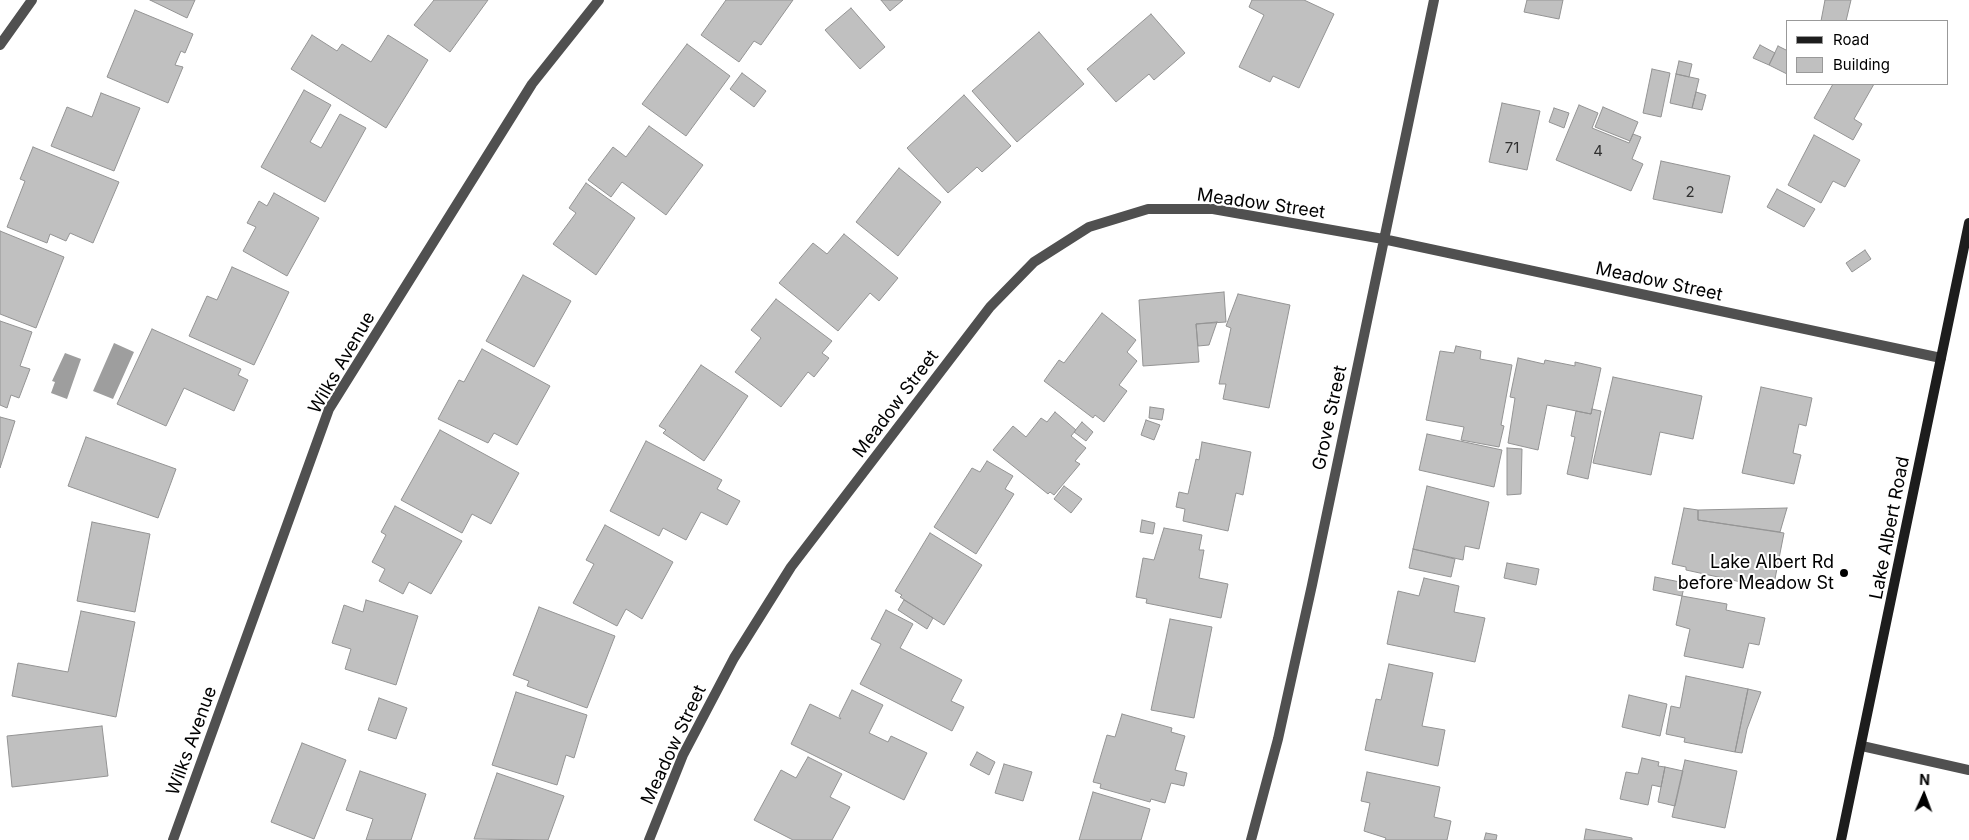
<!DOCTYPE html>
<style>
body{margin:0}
#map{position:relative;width:1969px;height:840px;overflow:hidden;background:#fff;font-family:Inter,sans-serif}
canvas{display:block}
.legend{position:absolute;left:1786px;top:20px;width:162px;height:65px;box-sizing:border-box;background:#fff;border:1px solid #999;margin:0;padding:6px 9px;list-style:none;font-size:15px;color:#000}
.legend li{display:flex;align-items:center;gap:10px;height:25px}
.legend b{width:25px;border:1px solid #999}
.north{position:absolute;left:1899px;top:770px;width:50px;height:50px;-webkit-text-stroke:4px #fff;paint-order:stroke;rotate:2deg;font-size:14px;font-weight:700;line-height:20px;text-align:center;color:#000}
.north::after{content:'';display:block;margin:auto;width:18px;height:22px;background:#000;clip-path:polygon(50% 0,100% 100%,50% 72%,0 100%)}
</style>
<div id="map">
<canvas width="1969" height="840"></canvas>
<ul class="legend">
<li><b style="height:6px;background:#1d1d1d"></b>Road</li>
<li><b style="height:14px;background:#c0c0c0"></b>Building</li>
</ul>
<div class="north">N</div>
</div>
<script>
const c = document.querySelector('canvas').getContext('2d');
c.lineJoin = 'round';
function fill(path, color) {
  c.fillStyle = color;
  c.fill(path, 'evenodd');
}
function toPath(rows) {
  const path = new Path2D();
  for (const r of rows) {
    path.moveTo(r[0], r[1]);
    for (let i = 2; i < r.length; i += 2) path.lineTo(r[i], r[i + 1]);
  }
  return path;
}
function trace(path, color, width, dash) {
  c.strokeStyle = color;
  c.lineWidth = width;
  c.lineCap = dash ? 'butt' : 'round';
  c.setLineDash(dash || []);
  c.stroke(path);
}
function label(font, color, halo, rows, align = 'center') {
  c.font = font + ' Inter,sans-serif';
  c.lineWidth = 4;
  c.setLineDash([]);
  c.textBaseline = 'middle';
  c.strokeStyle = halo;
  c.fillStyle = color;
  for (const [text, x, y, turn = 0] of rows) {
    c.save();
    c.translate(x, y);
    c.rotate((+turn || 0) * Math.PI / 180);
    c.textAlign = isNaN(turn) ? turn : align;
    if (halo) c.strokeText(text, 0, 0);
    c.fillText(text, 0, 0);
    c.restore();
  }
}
const water = toPath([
 [114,343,134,352,113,399,93,391],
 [65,353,81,359,67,399,51,393,55,382,52,381]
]);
const building = toPath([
 [150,0,195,0,187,18,150,0],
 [434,0,488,0,450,52,414,25,434,0],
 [726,0,793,0,761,45,754,41,739,62,701,35,726,0],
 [881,0,903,0,890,11,881,0],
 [1252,0,1304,0,1334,14,1299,88,1273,76,1270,82,1239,67,1264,15,1249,7,1252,0],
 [1527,0,1563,0,1559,19,1524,12,1527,0],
 [1825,0,1851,0,1846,21,1821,21,1825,0],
 [851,8,885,47,860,69,825,30,851,8],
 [135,10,193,34,185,53,181,51,175,65,183,67,168,103,107,77,135,10],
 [1151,14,1185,53,1154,80,1149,74,1116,102,1087,69,1151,14],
 [1039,32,1084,84,1017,142,972,91,1039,32],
 [312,35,337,51,342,44,371,62,388,35,428,60,386,128,291,69,312,35],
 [687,44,730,76,686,136,642,104,687,44],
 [1760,45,1775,53,1769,65,1753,58,1760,45],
 [1778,46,1788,51,1787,74,1769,65,1778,46],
 [1679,61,1692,64,1689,77,1676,74,1679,61],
 [1652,69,1670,73,1661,117,1643,113,1652,69],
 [742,73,766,91,754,107,730,89,742,73],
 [1676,74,1699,79,1692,108,1670,103,1676,74],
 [1833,84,1874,84,1854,119,1862,124,1853,140,1814,118,1833,84],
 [304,90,331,105,310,142,321,148,340,114,366,128,325,202,261,167,304,90],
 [1696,92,1706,95,1702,110,1692,108,1696,92],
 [101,93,140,108,114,171,51,146,67,107,92,117,101,93],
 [964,95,1011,146,982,172,977,167,948,193,907,148,964,95],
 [1502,103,1540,111,1527,170,1489,162,1502,103],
 [1579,105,1598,113,1592,128,1629,143,1633,134,1641,137,1632,159,1643,164,1631,191,1556,160,1579,105],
 [1603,107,1638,122,1630,141,1595,127,1603,107],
 [1554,108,1569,113,1564,128,1549,122,1554,108],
 [649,126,703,165,666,215,622,182,611,197,588,180,613,147,626,157,649,126],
 [1814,135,1860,160,1845,187,1833,181,1821,203,1788,185,1814,135],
 [33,147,119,182,93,243,70,233,66,241,50,234,47,243,7,227,25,181,20,179,33,147],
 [1661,161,1730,176,1722,213,1653,199,1661,161],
 [899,168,941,202,898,256,856,222,899,168],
 [586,183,635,218,596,275,553,244,576,213,569,208,586,183],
 [1777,189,1815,209,1804,227,1767,207,1777,189],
 [274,193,319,218,287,276,243,251,256,227,247,223,259,201,267,206,274,193],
 [0,231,64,257,36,328,0,314,0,231],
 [844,234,898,278,879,301,870,293,838,331,779,283,813,243,827,254,844,234],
 [1865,250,1871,259,1852,272,1846,263,1865,250],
 [232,267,289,292,254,365,189,336,207,296,217,300,232,267],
 [523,275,571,301,534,367,486,341,523,275],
 [1224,292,1226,322,1196,324,1199,362,1143,366,1139,300,1224,292],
 [1238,294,1290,305,1269,408,1223,399,1226,384,1219,384,1231,328,1226,326,1238,294],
 [776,299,832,341,822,353,829,358,814,377,808,372,781,407,735,372,761,338,751,330,776,299],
 [1102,313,1136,340,1127,352,1137,361,1119,385,1127,391,1104,422,1095,415,1093,418,1044,381,1059,360,1064,363,1102,313],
 [0,321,32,332,20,366,30,369,19,398,11,395,7,408,0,405,0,321],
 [1217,322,1209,345,1198,346,1196,324,1217,322],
 [152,329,241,369,238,375,248,380,234,411,184,388,166,426,117,404,152,329],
 [1456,346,1481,351,1480,359,1512,365,1501,425,1504,426,1499,447,1461,440,1464,427,1426,420,1440,351,1454,353,1456,346],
 [482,349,550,386,517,445,494,433,488,443,438,419,459,380,464,382,482,349],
 [1518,358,1544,364,1545,360,1575,366,1575,362,1601,368,1591,414,1547,405,1538,450,1508,443,1515,398,1510,397,1518,358],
 [701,365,748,396,704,461,663,433,666,430,659,426,701,365],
 [1613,377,1702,396,1693,439,1660,432,1651,475,1593,463,1613,377],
 [1761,387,1812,398,1806,426,1799,424,1793,453,1801,455,1794,484,1742,473,1761,387],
 [1150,407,1164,409,1162,420,1149,418,1150,407],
 [1592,409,1601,411,1588,479,1567,474,1575,437,1571,436,1576,411,1591,414,1592,409],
 [1055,412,1076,430,1071,436,1086,448,1075,461,1080,464,1054,495,1050,492,1048,494,993,450,1013,426,1026,437,1041,418,1047,422,1055,412],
 [0,417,15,421,0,468,0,417],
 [1146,420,1160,425,1154,440,1141,435,1146,420],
 [1082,422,1093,432,1086,441,1074,432,1082,422],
 [440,430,519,473,491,524,472,514,462,533,401,500,440,430],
 [1427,434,1502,450,1494,487,1419,470,1427,434],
 [86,437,176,469,158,518,68,486,86,437],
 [646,441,722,480,717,489,740,501,727,525,701,512,686,540,663,528,659,536,610,511,646,441],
 [1202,442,1251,452,1243,495,1236,493,1228,531,1183,521,1185,509,1176,507,1179,492,1188,494,1196,459,1199,460,1202,442],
 [1507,448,1522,449,1521,494,1507,495,1507,448],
 [987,461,1013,476,1005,489,1014,494,976,554,934,527,972,468,980,472,987,461],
 [1064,486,1082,499,1071,513,1054,499,1064,486],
 [1427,486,1489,502,1479,549,1465,546,1463,560,1413,549,1427,486],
 [395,506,462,541,431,594,409,582,403,594,379,581,385,569,372,562,386,535,381,532,395,506],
 [1684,508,1698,510,1698,520,1784,533,1773,589,1686,570,1686,567,1672,564,1684,508],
 [1787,508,1780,532,1698,520,1698,510,1787,508],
 [1142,520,1155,523,1153,534,1140,532,1142,520],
 [92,522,150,534,135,612,77,601,92,522],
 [605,525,673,562,642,619,626,609,617,626,573,603,594,564,586,560,605,525],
 [1164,528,1202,535,1199,550,1204,550,1199,578,1228,584,1221,618,1146,603,1147,599,1136,597,1143,558,1154,560,1164,528],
 [930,533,982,565,944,625,900,597,902,595,895,591,930,533],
 [1413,549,1455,559,1451,577,1409,568,1413,549],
 [1507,563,1539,569,1536,585,1504,578,1507,563],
 [1655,577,1685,583,1682,596,1653,590,1655,577],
 [1424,578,1459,586,1454,612,1485,618,1475,662,1387,644,1398,591,1419,596,1424,578],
 [1682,596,1727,604,1726,610,1765,618,1759,645,1749,643,1743,668,1684,656,1690,629,1676,625,1682,596],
 [366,600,418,616,396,685,345,669,351,649,332,643,344,605,363,612,366,600],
 [904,600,933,618,927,629,898,610,904,600],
 [539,607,615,636,587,708,527,686,529,681,513,675,539,607],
 [886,610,913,624,900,648,962,680,951,701,964,707,952,731,860,684,881,644,871,639,886,610],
 [81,611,135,622,116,717,12,696,18,663,68,672,81,611],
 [1170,619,1212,627,1194,718,1151,710,1170,619],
 [1389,664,1433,673,1422,726,1445,730,1438,766,1365,750,1376,699,1381,700,1389,664],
 [1686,676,1748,689,1735,752,1684,742,1685,738,1666,734,1671,706,1680,708,1686,676],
 [1748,689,1761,692,1747,729,1742,753,1735,752,1748,689],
 [852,690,883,705,869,733,888,742,891,736,927,753,904,800,791,744,810,704,841,719,839,716,852,690],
 [516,692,587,715,574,758,566,755,557,785,492,765,516,692],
 [1629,695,1667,704,1660,736,1622,727,1629,695],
 [379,698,407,708,396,739,368,730,379,698],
 [1122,714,1172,728,1171,732,1185,736,1175,770,1187,773,1184,786,1171,783,1165,803,1151,799,1150,802,1100,788,1101,784,1093,782,1107,735,1115,737,1122,714],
 [102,726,108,776,12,787,7,736,102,726],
 [302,743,346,760,314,839,271,822,302,743],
 [977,752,995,762,989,775,970,765,977,752],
 [808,757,842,774,830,797,850,807,832,840,793,840,754,820,781,770,796,778,808,757],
 [1642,758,1659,762,1658,766,1665,767,1661,787,1652,785,1648,805,1620,799,1626,772,1638,774,1642,758],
 [1685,760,1737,771,1725,828,1672,817,1685,760],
 [1004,764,1032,772,1023,801,995,793,1004,764],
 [1665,767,1683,771,1675,806,1658,802,1665,767],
 [360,771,426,794,411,840,366,840,373,819,346,810,360,771],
 [1367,772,1440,787,1434,817,1451,821,1447,840,1385,840,1386,838,1364,831,1370,803,1361,801,1367,772],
 [497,773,564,796,548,840,474,839,497,773],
 [1093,792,1150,809,1141,840,1079,840,1093,792],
 [1586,829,1632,838,1632,840,1584,840,1586,829],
 [1486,833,1497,835,1496,840,1484,840,1486,833]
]);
const minor = toPath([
 [0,45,32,0],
 [173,840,329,409,532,84,599,0],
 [649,840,683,755,734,658,791,567,990,307,1034,262,1089,227,1148,209,1213,209,1383,239,1941,358],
 [1251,840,1278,739,1312,585,1434,0]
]);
const tertiary = toPath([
 [1862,746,1969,770]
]);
const secondary = toPath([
 [1841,840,1969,223]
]);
const markers = [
 [1844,573,5,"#000"]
];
const numberNames = [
 ["71",1512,148],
 ["4",1598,151],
 ["2",1690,192]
];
const streetNames = [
 ["Meadow Street",1261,204,8],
 ["Meadow Street",1659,282,12],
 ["Wilks Avenue",342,363,-60],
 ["Meadow Street",896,404,-53],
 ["Grove Street",1330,418,-78],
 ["Lake Albert Road",1890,528,-79],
 ["Wilks Avenue",192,741,-70],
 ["Meadow Street",674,745,-65]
];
const poiNames = [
 ["Lake Albert Rd",1834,563],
 ["before Meadow St",1834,584]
];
fill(water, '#9e9e9e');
fill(building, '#c0c0c0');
trace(building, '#949494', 1);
trace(minor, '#505050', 10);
trace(tertiary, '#505050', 10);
trace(secondary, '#1d1d1d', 10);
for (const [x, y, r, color] of markers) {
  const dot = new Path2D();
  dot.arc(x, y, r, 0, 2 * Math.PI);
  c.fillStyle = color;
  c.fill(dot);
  trace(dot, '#fff', 2);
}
label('15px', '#303030', null, numberNames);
label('18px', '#000', '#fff', streetNames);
label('18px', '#000', '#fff', poiNames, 'right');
</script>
